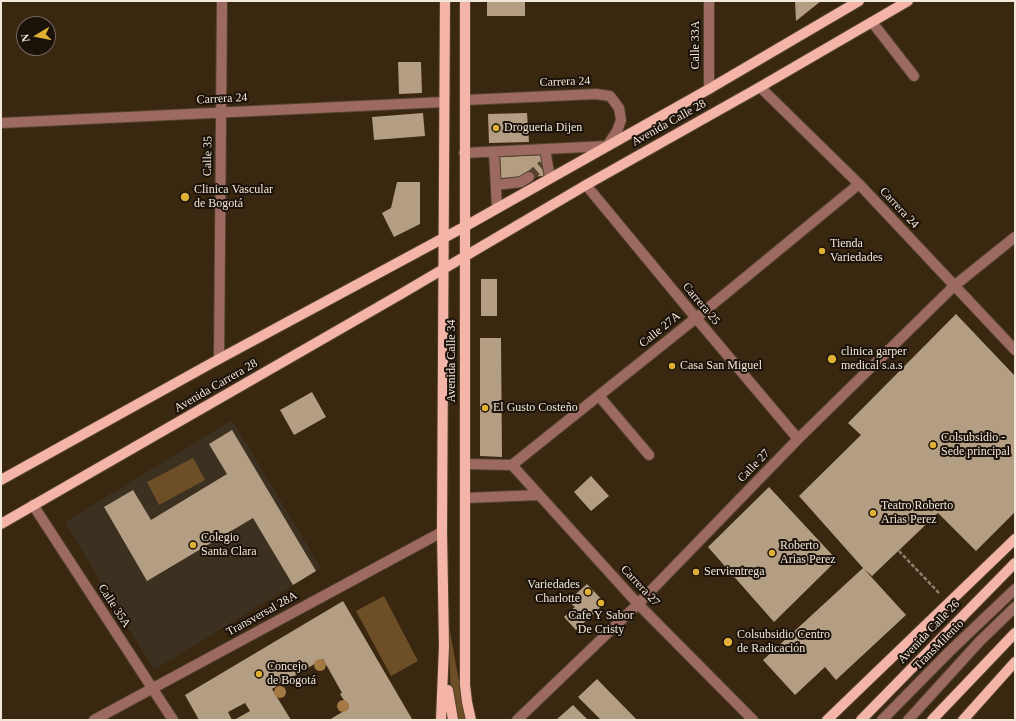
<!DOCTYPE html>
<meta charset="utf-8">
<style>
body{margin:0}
#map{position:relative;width:1016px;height:721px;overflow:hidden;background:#392710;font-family:Georgia,serif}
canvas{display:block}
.frame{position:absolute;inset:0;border:2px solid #f3e7d9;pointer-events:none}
.north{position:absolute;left:16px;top:16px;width:40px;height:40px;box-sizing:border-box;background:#1a1208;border:1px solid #71675c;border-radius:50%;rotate:260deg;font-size:11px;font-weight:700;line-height:16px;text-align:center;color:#f3e7d9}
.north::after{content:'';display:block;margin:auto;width:14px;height:18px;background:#e0b034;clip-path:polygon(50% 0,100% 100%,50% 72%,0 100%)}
</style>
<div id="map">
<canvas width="1016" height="721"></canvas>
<div class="frame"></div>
<div class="north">N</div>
</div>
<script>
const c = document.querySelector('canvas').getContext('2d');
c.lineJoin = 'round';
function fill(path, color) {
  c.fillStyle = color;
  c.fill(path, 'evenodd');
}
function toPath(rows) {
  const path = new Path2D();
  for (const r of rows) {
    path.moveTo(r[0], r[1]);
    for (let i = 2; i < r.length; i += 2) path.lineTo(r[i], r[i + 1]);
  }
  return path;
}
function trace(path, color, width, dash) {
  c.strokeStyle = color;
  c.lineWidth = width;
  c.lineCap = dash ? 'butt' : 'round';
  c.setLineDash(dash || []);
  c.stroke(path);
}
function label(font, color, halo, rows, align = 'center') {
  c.font = font + ' Georgia,serif';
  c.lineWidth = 4;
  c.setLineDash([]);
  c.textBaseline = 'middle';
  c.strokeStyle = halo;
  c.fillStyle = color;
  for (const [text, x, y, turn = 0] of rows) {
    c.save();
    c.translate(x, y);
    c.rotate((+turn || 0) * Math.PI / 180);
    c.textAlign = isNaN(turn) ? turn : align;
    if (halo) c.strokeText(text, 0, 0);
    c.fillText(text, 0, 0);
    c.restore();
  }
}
const education = toPath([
 [232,420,321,568,154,670,65,522]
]);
const green = toPath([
 [193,458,205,480,159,505,147,482],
 [384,596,418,661,391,676,356,611],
 [448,620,466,720,456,720,451,699]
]);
const building = toPath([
 [487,1,525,1,525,16,487,16],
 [795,1,821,1,796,21],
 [398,62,421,62,422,93,399,94],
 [423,113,425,136,374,140,372,117],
 [527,113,529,142,489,143,488,114],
 [543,155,544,176,501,178,500,157],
 [397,182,420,182,420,224,394,237,382,213,391,208],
 [481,279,497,279,497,316,481,316],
 [956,314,1015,376,1015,512,976,551,938,513,872,576,864,569,906,615,836,680,825,667,795,695,763,660,863,568,799,496,861,435,848,423],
 [480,338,501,338,502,457,480,456],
 [312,392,326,417,294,435,280,410],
 [232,430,316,571,293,585,253,518,147,581,104,507,133,490,151,520,227,474,209,444],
 [591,476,609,496,591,511,574,492],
 [769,487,837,560,774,622,708,547],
 [587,584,605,603,576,630,564,617,575,607,568,601],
 [343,601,412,719,329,720,349,708,340,694,342,693,323,659,272,689,291,720,234,720,250,711,245,703,228,712,232,720,199,720,185,695],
 [597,679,637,720,601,720,578,697],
 [573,705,588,720,556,720]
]);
const minorTunnel = toPath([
 [529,177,543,165]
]);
const path = toPath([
 [899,551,939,593]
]);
const minor = toPath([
 [872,22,914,76],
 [760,87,859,184,1015,350],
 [709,89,709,1],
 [1,123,444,102],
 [545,149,550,178],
 [494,152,497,208],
 [464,153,607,146,617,131,621,120,619,108,610,96,596,94,465,100],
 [496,185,521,182,529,177],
 [586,185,696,318,798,439],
 [219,359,222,1],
 [599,396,649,455],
 [465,464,512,465,696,318,859,184],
 [512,465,638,604,753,720],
 [465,498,539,495],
 [33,505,173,720],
 [94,720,442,532],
 [517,720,638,604,798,439,954,286,1015,237],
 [882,720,950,651,1015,589],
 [908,720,980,641,1015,607]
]);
const major = toPath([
 [465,1,465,685,467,702,471,720],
 [1,480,219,359,464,227,709,89,859,1],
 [1,524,401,294,586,185,760,87,908,1],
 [448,690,453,720],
 [441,720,444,646,442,532,445,1],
 [827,720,1015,539],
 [861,720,1015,563],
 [932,720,1015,633],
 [963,720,1015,662]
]);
const trees = [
 [320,665],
 [280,692],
 [343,706]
];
const markers = [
 [496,128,4,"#e0b034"],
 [185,197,5,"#e0b034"],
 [822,251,4,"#e0b034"],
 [832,359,5,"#e0b034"],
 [672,366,4,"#e0b034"],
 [485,408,4,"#e0b034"],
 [933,445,4,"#e0b034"],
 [873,513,4,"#e0b034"],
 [193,545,4,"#e0b034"],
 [772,553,4,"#e0b034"],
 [696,572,4,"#e0b034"],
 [588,592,4,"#e0b034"],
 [601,603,4,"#e0b034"],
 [728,642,5,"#e0b034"],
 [259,674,4,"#e0b034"]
];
const streetNames = [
 ["Calle 33A",696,45,-90],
 ["Carrera 24",565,82,-2],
 ["Carrera 24",222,99,-3],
 ["Avenida Calle 28",669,123,-29],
 ["Calle 35",208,156,-89],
 ["Carrera 24",899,208,47],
 ["Carrera 25",701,304,50],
 ["Calle 27A",660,330,-39],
 ["Avenida Calle 34",452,361,-90],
 ["Avenida Carrera 28",216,386,-30],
 ["Calle 27",754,466,-46],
 ["Carrera 27",640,586,47],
 ["Calle 35A",114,606,57],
 ["Transversal 28A",262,614,-29],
 ["Avenida Calle 26",929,632,-46],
 ["TransMilenio",939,645,-45]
];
const poiNames = [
 ["Drogueria Dijen",504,128],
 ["Clinica Vascular",194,190],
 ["de Bogotá",194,204],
 ["Tienda",830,244],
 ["Variedades",830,258],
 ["clinica garper",841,352],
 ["medical s.a.s",841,366],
 ["Casa San Miguel",680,366],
 ["El Gusto Costeño",493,408],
 ["Colsubsidio -",941,438],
 ["Sede principal",941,452],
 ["Teatro Roberto",881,506],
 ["Arias Perez",881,520],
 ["Colegio",201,538],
 ["Santa Clara",201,552],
 ["Roberto",780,546],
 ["Arias Perez",780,560],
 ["Servientrega",704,572],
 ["Variedades",580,585,"right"],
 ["Charlotte",580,599,"right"],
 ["Cafe Y Sabor",601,616,"center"],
 ["De Cristy",601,630,"center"],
 ["Colsubsidio Centro",737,635],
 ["de Radicación",737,649],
 ["Concejo",267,667],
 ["de Bogotá",267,681]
];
fill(education, '#3c3121');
fill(green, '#6d4e27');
fill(building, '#b49e83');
trace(minorTunnel, '#55442e', 10, [10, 5]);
trace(minor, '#53422c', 12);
trace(major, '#53422c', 12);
trace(path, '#90816e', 2.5, [4, 2]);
trace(minor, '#9c6a60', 10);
trace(major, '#f4b5a8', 10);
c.fillStyle = '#a47944';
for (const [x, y] of trees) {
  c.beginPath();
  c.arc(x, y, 6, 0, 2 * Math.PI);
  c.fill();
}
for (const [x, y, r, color] of markers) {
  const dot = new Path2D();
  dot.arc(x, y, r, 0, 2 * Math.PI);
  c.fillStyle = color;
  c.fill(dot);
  trace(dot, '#1a1208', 1.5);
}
label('12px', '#f3e7d9', '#1a1208', streetNames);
label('12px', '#f3e7d9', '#1a1208', poiNames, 'left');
</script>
